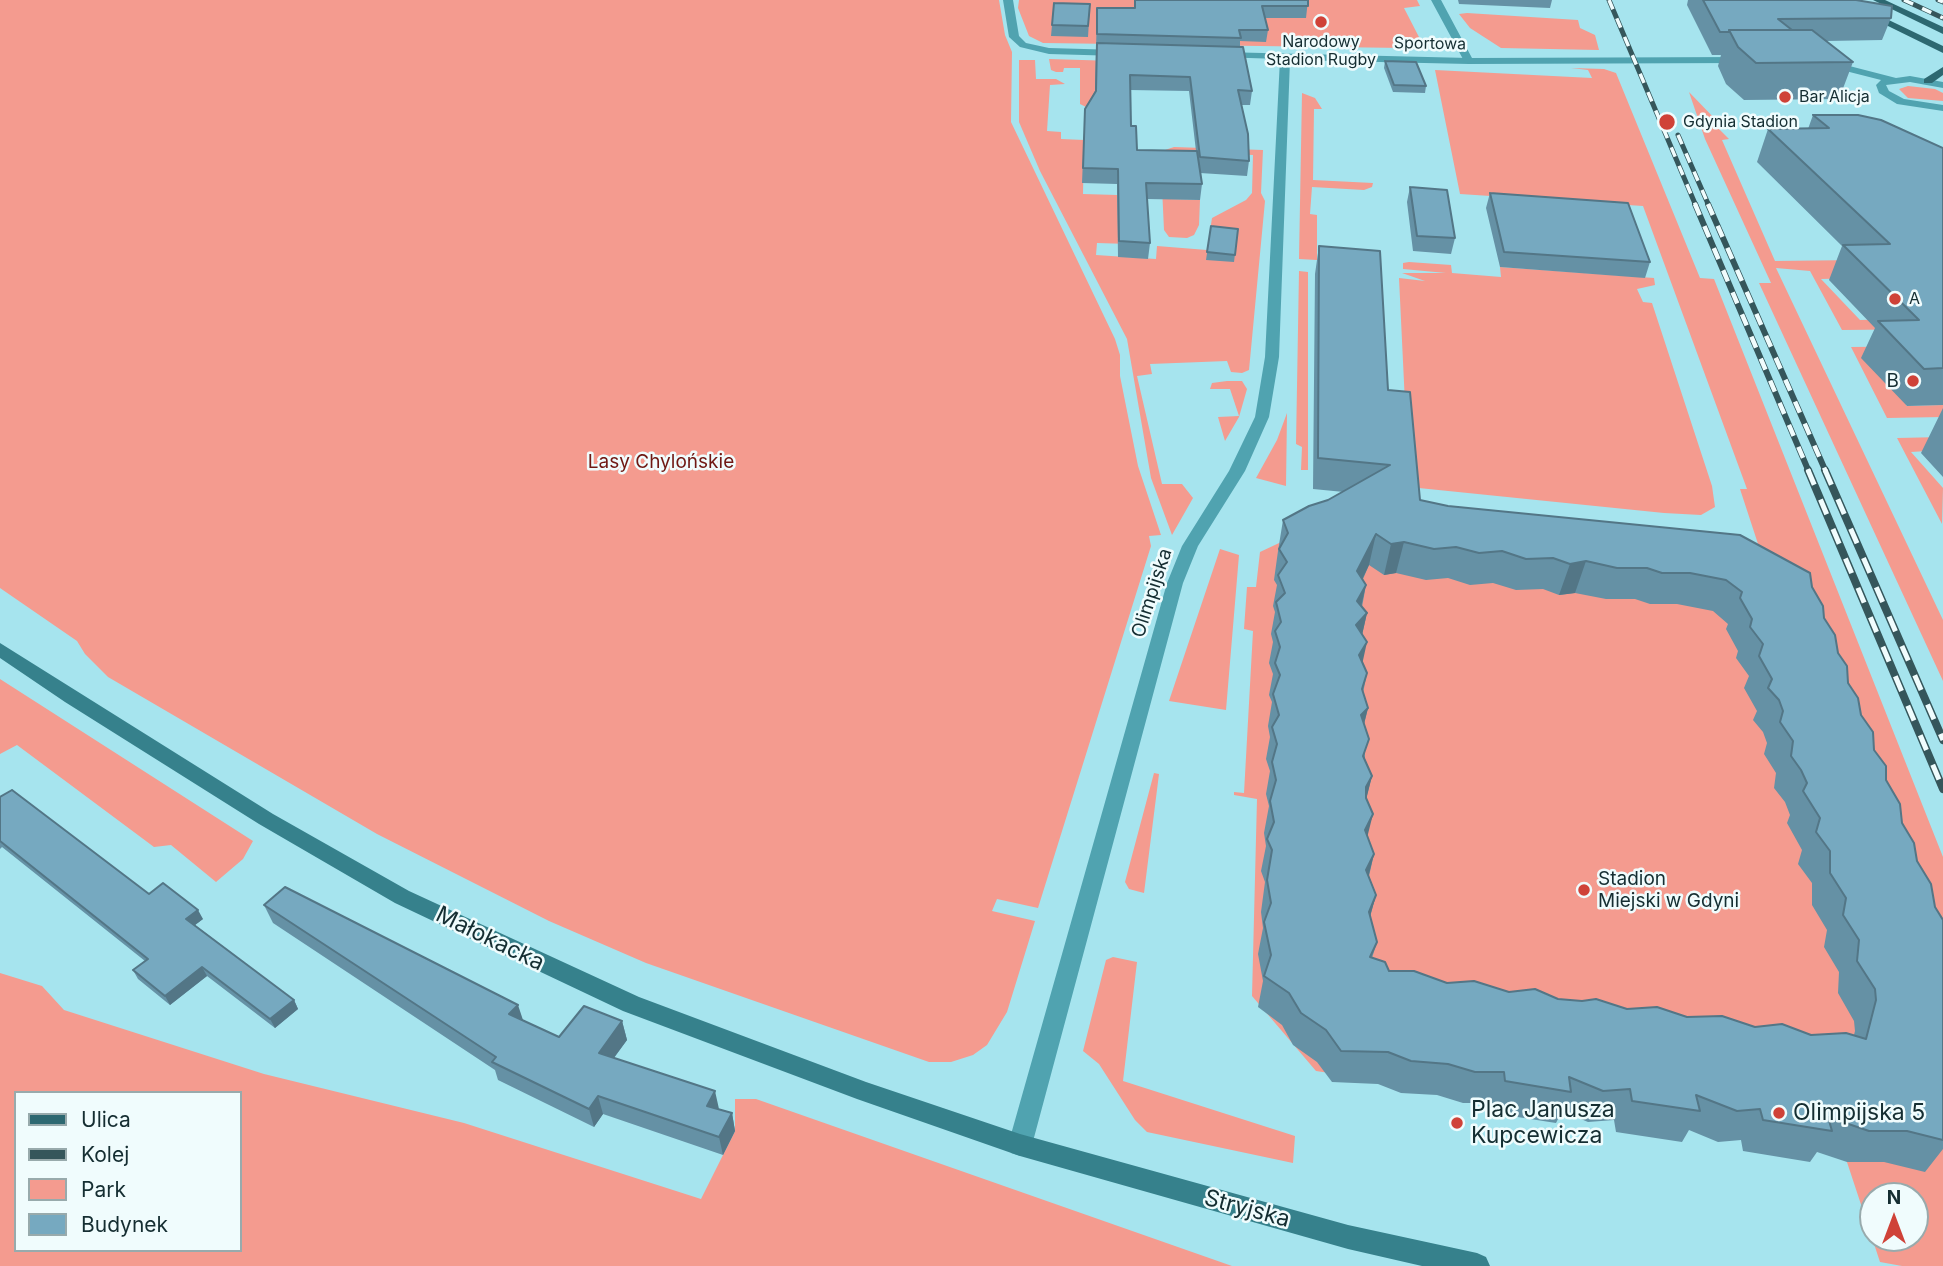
<!DOCTYPE html>
<meta charset="utf-8">
<style>
body{margin:0}
#map{position:relative;width:1943px;height:1266px;overflow:hidden;background:#a6e4ee;font-family:Inter,sans-serif}
canvas{display:block}
.legend{position:absolute;left:14px;top:1091px;width:228px;height:161px;box-sizing:border-box;background:#f0fcfd;border:2px solid #98aaac;margin:0;padding:9px 12px;list-style:none;font-size:21px;color:#152e32}
.legend li{display:flex;align-items:center;gap:14px;height:35px}
.legend b{width:35px;border:2px solid #98aaac}
.north{position:absolute;left:1859px;top:1182px;width:70px;height:70px;box-sizing:border-box;background:#f0fcfd;border:2px solid #98aaac;border-radius:50%;rotate:0deg;font-size:19px;font-weight:700;line-height:28px;text-align:center;color:#152e32}
.north::after{content:'';display:block;margin:auto;width:24px;height:32px;background:#cf4238;clip-path:polygon(50% 0,100% 100%,50% 72%,0 100%)}
</style>
<div id="map">
<canvas width="1943" height="1266"></canvas>
<ul class="legend">
<li><b style="height:9px;background:#2d6871"></b>Ulica</li>
<li><b style="height:9px;background:#35565b"></b>Kolej</li>
<li><b style="height:19px;background:#f49b8f"></b>Park</li>
<li><b style="height:19px;background:#76a9c0"></b>Budynek</li>
</ul>
<div class="north">N</div>
</div>
<script>
const c = document.querySelector('canvas').getContext('2d');
c.lineJoin = 'round';
function fill(path, color) {
  c.fillStyle = color;
  c.fill(path, 'evenodd');
}
function toPath(rows) {
  const path = new Path2D();
  for (const r of rows) {
    path.moveTo(r[0], r[1]);
    for (let i = 2; i < r.length; i += 2) path.lineTo(r[i], r[i + 1]);
  }
  return path;
}
function trace(path, color, width, dash) {
  c.strokeStyle = color;
  c.lineWidth = width;
  c.lineCap = dash ? 'butt' : 'round';
  c.setLineDash(dash || []);
  c.stroke(path);
}
function label(font, color, halo, rows, align = 'center') {
  c.font = font + ' Inter,sans-serif';
  c.lineWidth = 5;
  c.setLineDash([]);
  c.textBaseline = 'middle';
  c.strokeStyle = halo;
  c.fillStyle = color;
  for (const [text, x, y, turn = 0] of rows) {
    c.save();
    c.translate(x, y);
    c.rotate((+turn || 0) * Math.PI / 180);
    c.textAlign = isNaN(turn) ? turn : align;
    if (halo) c.strokeText(text, 0, 0);
    c.fillText(text, 0, 0);
    c.restore();
  }
}
const green = toPath([
 [0,0,999,0,1005,35,1012,52,1011,122,1115,339,1120,355,1120,376,1138,466,1161,535,1149,536,1151,546,1038,908,997,899,992,911,1035,921,1007,1012,987,1045,973,1055,951,1062,929,1062,646,963,549,921,377,834,108,677,85,654,77,641,0,588],
 [1019,0,1417,0,1420,6,1404,8,1420,39,1401,39,1404,48,1043,43,1029,36,1018,8],
 [1467,13,1578,20,1580,28,1595,35,1599,50,1501,48,1470,28,1459,14],
 [1049,59,1115,61,1088,108,1080,104,1080,68,1064,68,1063,72,1056,72,1051,70],
 [1019,60,1035,60,1036,79,1056,79,1065,84,1050,85,1047,131,1061,132,1061,139,1084,140,1083,194,1117,195,1129,244,1097,243,1096,255,1156,259,1157,246,1207,250,1212,218,1246,200,1252,193,1253,155,1162,151,1174,147,1263,150,1261,193,1265,201,1249,370,1242,373,1231,372,1227,361,1150,364,1152,374,1137,376,1162,484,1182,484,1193,498,1172,535,1151,478,1127,339,1040,171,1019,122],
 [1571,68,1604,69,1616,73,1700,278,1714,279,1943,857,1943,1266,1902,1266,1880,1262,1843,1150,1316,1071,1252,996,1257,799,1234,795,1234,792,1244,793,1253,631,1244,629,1247,587,1256,587,1260,552,1328,520,1760,550,1740,489,1747,489,1643,206,1460,194,1435,70,1592,78,1588,70],
 [1873,1196,1915,1196,1915,1238,1873,1238],
 [1908,86,1935,89,1943,93,1943,101,1908,98,1899,89],
 [1689,92,1718,122,1713,123,1729,139,1722,140,1775,261,1943,259,1943,276,1821,279,1860,320,1943,318,1943,329,1842,330,1810,271,1776,268,1943,620,1943,681,1759,283,1771,283,1705,139],
 [1302,93,1315,98,1322,109,1314,109,1313,180,1373,183,1372,187,1364,190,1312,187,1310,214,1317,215,1317,260,1299,259],
 [1161,166,1170,199,1200,200,1199,225,1194,235,1187,238,1169,237,1164,230],
 [1409,262,1451,265,1452,273,1501,277,1500,267,1654,278,1655,285,1637,289,1643,302,1652,303,1712,486,1715,507,1701,515,1664,513,1409,487,1399,278,1425,281,1402,273,1446,273,1403,269,1403,263],
 [1299,271,1308,272,1308,470,1301,470,1302,447,1296,444],
 [1943,346,1906,406,1943,405,1943,417,1887,418,1851,347],
 [1227,381,1242,381,1247,389,1239,417,1225,441,1218,417,1239,416,1230,389,1210,389,1212,383],
 [1287,413,1286,486,1256,478,1277,440],
 [1943,437,1943,450,1911,452,1943,488,1942,524,1897,438],
 [1220,549,1239,555,1226,710,1169,701],
 [0,679,253,841,243,859,216,882,171,845,154,847,17,745,0,754],
 [1154,773,1159,774,1144,893,1129,889,1125,882],
 [1113,957,1137,962,1123,1081,1295,1136,1293,1163,1147,1132,1135,1120,1099,1064,1083,1051,1106,960],
 [0,973,42,986,64,1010,264,1074,464,1123,701,1199,735,1131,735,1099,756,1099,1232,1266,0,1266],
 [16,1093,240,1093,240,1250,16,1250]
]);
const minor = toPath([
 [1003,0,1013,0,1019,36,1026,43,1049,48,1119,50,1124,53,1119,56,1049,54,1020,47,1009,37,1003,0],
 [1221,52,1469,58,1474,61,1469,64,1290,60,1279,357,1269,417,1245,471,1198,546,1183,583,1032,1145,1029,1153,1020,1156,1011,1153,1008,1145,1167,583,1182,546,1229,471,1255,417,1265,357,1280,59,1218,57,1218,53,1221,52]
]);
const tertiary = toPath([
 [1431,0,1441,0,1472,58,1742,57,1747,60,1742,63,1469,64,1464,61,1431,0],
 [1830,61,1896,78,1910,76,1943,82,1943,88,1910,82,1886,85,1889,91,1904,99,1943,105,1943,111,1897,104,1879,93,1876,85,1881,80,1826,66,1825,64,1830,61]
]);
const secondary = toPath([
 [0,643,273,814,409,891,639,997,866,1082,1020,1134,1348,1225,1477,1253,1486,1257,1490,1266,1422,1266,1348,1249,1020,1156,857,1099,623,1011,395,903,259,824,65,702,0,658,0,643]
]);
const primary = toPath([
 [1835,0,1847,0,1943,46,1943,53,1835,0],
 [1873,0,1885,0,1943,27,1943,34,1873,0],
 [1943,67,1943,75,1932,83,1924,83,1924,79,1943,67]
]);
const railFar2 = toPath([
 [1609,0,1696,206],
 [1904,0,1943,18],
 [1938,0,1943,2],
 [1678,135,1709,206]
]);
const railFar1 = toPath([
 [1695,204,1809,472],
 [1708,204,1826,472]
]);
const rail = toPath([
 [1808,470,1943,789],
 [1825,470,1943,740]
]);
const wall = toPath([
 [1135,0,1308,0,1306,18,1265,18,1268,30,1266,42,1240,41,1240,47,1252,91,1250,105,1241,105,1249,161,1247,176,1200,173,1202,184,1200,200,1147,199,1150,243,1148,259,1118,257,1117,184,1082,183,1085,109,1095,91,1097,8,1134,8],
 [1130,90,1189,91,1196,151,1137,150,1131,126],
 [1458,0,1552,0,1550,8,1459,4],
 [1688,0,1856,0,1891,18,1882,40,1826,41,1853,62,1839,99,1744,100,1726,84,1718,66,1721,55,1712,55,1687,5],
 [1090,4,1088,37,1051,36,1052,25],
 [1385,61,1426,86,1425,93,1393,92,1384,68],
 [1813,115,1943,148,1943,405,1907,406,1861,358,1875,328,1829,280,1842,246,1757,162,1768,129,1808,129],
 [1410,187,1455,238,1451,254,1413,251,1407,202],
 [1490,193,1650,262,1645,278,1500,267,1486,208],
 [1211,226,1238,229,1234,262,1206,260],
 [1319,246,1388,390,1420,500,1812,587,1935,907,1943,920,1943,1149,1925,1172,1884,1162,1847,1162,1817,1152,1810,1162,1743,1151,1741,1140,1718,1142,1689,1130,1682,1142,1616,1132,1614,1120,1588,1122,1562,1111,1556,1123,1492,1113,1491,1103,1463,1103,1437,1095,1401,1093,1378,1084,1332,1082,1317,1062,1293,1045,1282,1025,1258,1007,1263,981,1258,954,1263,928,1261,912,1265,882,1261,871,1266,846,1264,833,1269,806,1266,794,1270,771,1266,759,1270,737,1268,726,1272,702,1269,695,1273,674,1269,663,1273,642,1271,634,1275,612,1273,606,1277,585,1274,580,1278,551,1283,520,1328,500,1344,492,1313,489,1315,274],
 [1369,565,1384,575,1396,573,1426,580,1448,578,1470,585,1493,583,1516,590,1543,589,1559,595,1575,593,1606,599,1635,599,1650,604,1677,604,1713,611,1728,624,1726,629,1738,651,1736,658,1749,676,1744,688,1757,711,1753,720,1763,732,1767,743,1764,754,1776,773,1774,788,1785,802,1790,815,1787,823,1802,850,1798,864,1812,883,1812,905,1827,930,1824,947,1839,972,1838,993,1854,1021,1855,1031,1854,1035,1811,1035,1447,983,1389,971,1372,958,1377,942,1370,917,1376,895,1369,876,1374,854,1367,836,1366,799,1372,776,1365,759,1364,724,1368,708,1363,693,1367,673,1362,662,1362,635,1367,613,1362,607,1366,585,1363,579],
 [1943,408,1943,477,1921,453],
 [0,797,149,894,203,919,195,925,294,1000,298,1009,275,1028,207,976,170,1005,138,979,133,970,145,961,2,847,0,849],
 [264,905,559,1037,622,1021,627,1040,614,1058,718,1109,732,1113,735,1131,723,1155,603,1114,594,1127,498,1080,495,1070,273,923]
]);
const shadedWall = toPath([
 [1376,534,1369,565,1351,603,1357,571],
 [1404,542,1396,573,1384,575,1391,544],
 [1586,561,1575,593,1559,595,1570,564],
 [1366,585,1359,616,1357,601],
 [1367,613,1360,644,1356,625],
 [1367,642,1360,674,1359,655],
 [1368,708,1360,740,1361,715],
 [1372,776,1364,808,1366,787],
 [1373,814,1365,846,1365,830],
 [1374,854,1366,886,1366,870],
 [1376,895,1367,927,1369,912],
 [198,910,203,919,191,928,186,919],
 [202,967,207,976,170,1005,165,996],
 [294,1000,298,1009,275,1028,270,1019],
 [518,1005,524,1023,509,1014],
 [622,1021,627,1040,604,1071,599,1053],
 [715,1091,719,1109,707,1106],
 [598,1096,603,1114,594,1127,589,1109],
 [732,1113,735,1131,723,1155,719,1137]
]);
const building = toPath([
 [1135,0,1308,0,1308,6,1262,6,1268,30,1239,30,1241,38,1097,34,1097,8,1135,8,1135,0],
 [1703,0,1856,0,1892,6,1891,18,1778,19,1792,30,1729,30,1729,32,1720,32,1703,0],
 [1054,3,1090,4,1088,26,1052,25,1054,3],
 [1729,30,1812,30,1853,62,1756,63,1738,47,1729,30],
 [1097,43,1243,47,1252,91,1238,90,1248,134,1249,161,1200,157,1190,77,1130,75,1131,126,1136,126,1137,150,1197,151,1202,184,1146,183,1150,243,1119,241,1118,169,1083,168,1085,109,1096,91,1097,43],
 [1385,61,1416,62,1426,86,1394,85,1385,61],
 [1813,115,1858,115,1881,120,1943,148,1943,368,1924,369,1878,321,1919,320,1843,245,1890,244,1768,129,1829,128,1813,115],
 [1410,187,1447,190,1455,238,1417,236,1410,187],
 [1490,193,1628,203,1650,262,1504,252,1490,193],
 [1211,226,1238,229,1235,255,1207,252,1211,226],
 [1319,246,1380,251,1388,390,1410,392,1420,500,1448,506,1740,535,1810,573,1812,587,1823,606,1824,618,1835,635,1838,653,1847,666,1848,683,1858,698,1861,715,1873,732,1874,750,1886,766,1886,780,1900,804,1902,823,1914,843,1917,861,1931,884,1935,907,1943,920,1943,1140,1907,1131,1869,1131,1828,1117,1832,1131,1763,1120,1760,1109,1737,1111,1696,1095,1700,1111,1632,1101,1630,1089,1603,1091,1569,1077,1571,1092,1505,1081,1504,1072,1475,1072,1448,1064,1411,1061,1388,1052,1341,1051,1326,1030,1301,1013,1289,993,1264,976,1271,955,1264,922,1271,903,1267,880,1272,850,1267,839,1274,822,1270,801,1276,780,1272,762,1277,744,1272,727,1279,715,1273,694,1280,675,1275,663,1280,647,1275,631,1281,622,1276,602,1285,593,1278,575,1287,562,1279,549,1288,533,1283,520,1309,506,1328,500,1390,465,1318,458,1319,246],
 [1376,534,1391,544,1404,542,1434,549,1456,547,1479,553,1502,551,1526,559,1553,558,1570,564,1586,561,1617,568,1647,568,1662,573,1690,573,1726,580,1742,592,1740,598,1752,619,1750,627,1763,644,1759,656,1772,679,1768,688,1779,700,1783,711,1780,722,1793,741,1791,756,1801,770,1807,783,1803,791,1820,818,1816,832,1830,851,1830,873,1846,898,1843,915,1859,940,1857,961,1875,989,1876,1000,1866,1039,1846,1033,1811,1035,1782,1024,1755,1027,1722,1016,1687,1017,1657,1007,1627,1009,1596,999,1582,1001,1558,999,1535,989,1509,992,1474,981,1447,983,1414,971,1389,971,1385,962,1370,957,1377,942,1369,912,1376,895,1366,870,1374,854,1365,830,1373,814,1366,798,1366,787,1372,776,1363,756,1369,739,1361,715,1368,708,1362,689,1367,673,1359,655,1367,642,1356,625,1367,613,1357,601,1366,585,1357,571,1376,534],
 [12,790,149,894,163,883,198,910,186,919,294,1000,270,1019,202,967,165,996,133,970,148,959,0,841,0,797,12,790],
 [285,887,518,1005,509,1014,559,1037,584,1006,622,1021,599,1053,715,1091,707,1106,732,1113,719,1137,598,1096,589,1109,492,1062,496,1057,264,905,285,887]
]);
const markers = [
 [1321,22,7,"#cf4238"],
 [1785,97,7,"#cf4238"],
 [1667,122,9,"#cf4238"],
 [1895,299,7,"#cf4238"],
 [1913,381,7,"#cf4238"],
 [1584,890,7,"#cf4238"],
 [1779,1113,7,"#cf4238"],
 [1457,1123,7,"#cf4238"]
];
const farPoinames = [
 ["Narodowy",1321,42,"center"],
 ["Stadion Rugby",1321,60,"center"],
 ["Bar Alicja",1799,97],
 ["Gdynia Stadion",1683,122],
 ["A",1909,299]
];
const farStreetnames = [
 ["Sportowa",1430,44,1]
];
const poiNames = [
 ["B",1899,381],
 ["Stadion",1598,879,"left"],
 ["Miejski w Gdyni",1598,901,"left"]
];
const parkNames = [
 ["Lasy Chylońskie",661,462]
];
const streetNames = [
 ["Olimpijska",1152,593,-72]
];
const nearStreetnames = [
 ["Małokacka",490,939,26],
 ["Stryjska",1247,1209,15]
];
const nearPoinames = [
 ["Plac Janusza",1471,1110],
 ["Kupcewicza",1471,1136],
 ["Olimpijska 5",1793,1113]
];
fill(green, '#f49b8f');
fill(minor, '#50a3b0');
fill(tertiary, '#50a3b0');
fill(secondary, '#36818c');
fill(primary, '#2d6871');
trace(railFar2, '#35565b', 5);
trace(railFar1, '#35565b', 6);
trace(rail, '#35565b', 8);
trace(railFar2, '#f0fcfd', 3.5, [10]);
trace(railFar1, '#f0fcfd', 4.5, [12]);
trace(rail, '#f0fcfd', 5, [16]);
fill(wall, '#6591a5');
fill(shadedWall, '#537686');
fill(building, '#76a9c0');
trace(building, '#537686', 2);
for (const [x, y, r, color] of markers) {
  const dot = new Path2D();
  dot.arc(x, y, r, 0, 2 * Math.PI);
  c.fillStyle = color;
  c.fill(dot);
  trace(dot, '#f0fcfd', 2.5);
}
label('16px', '#152e32', '#f0fcfd', farPoinames, 'left');
label('16px', '#152e32', '#f0fcfd', farStreetnames);
label('19px', '#152e32', '#f0fcfd', poiNames, 'right');
label('19px', '#701813', '#f0fcfd', parkNames);
label('19px', '#152e32', '#f0fcfd', streetNames);
label('23px', '#152e32', '#f0fcfd', nearStreetnames);
label('23px', '#152e32', '#f0fcfd', nearPoinames, 'left');
</script>
